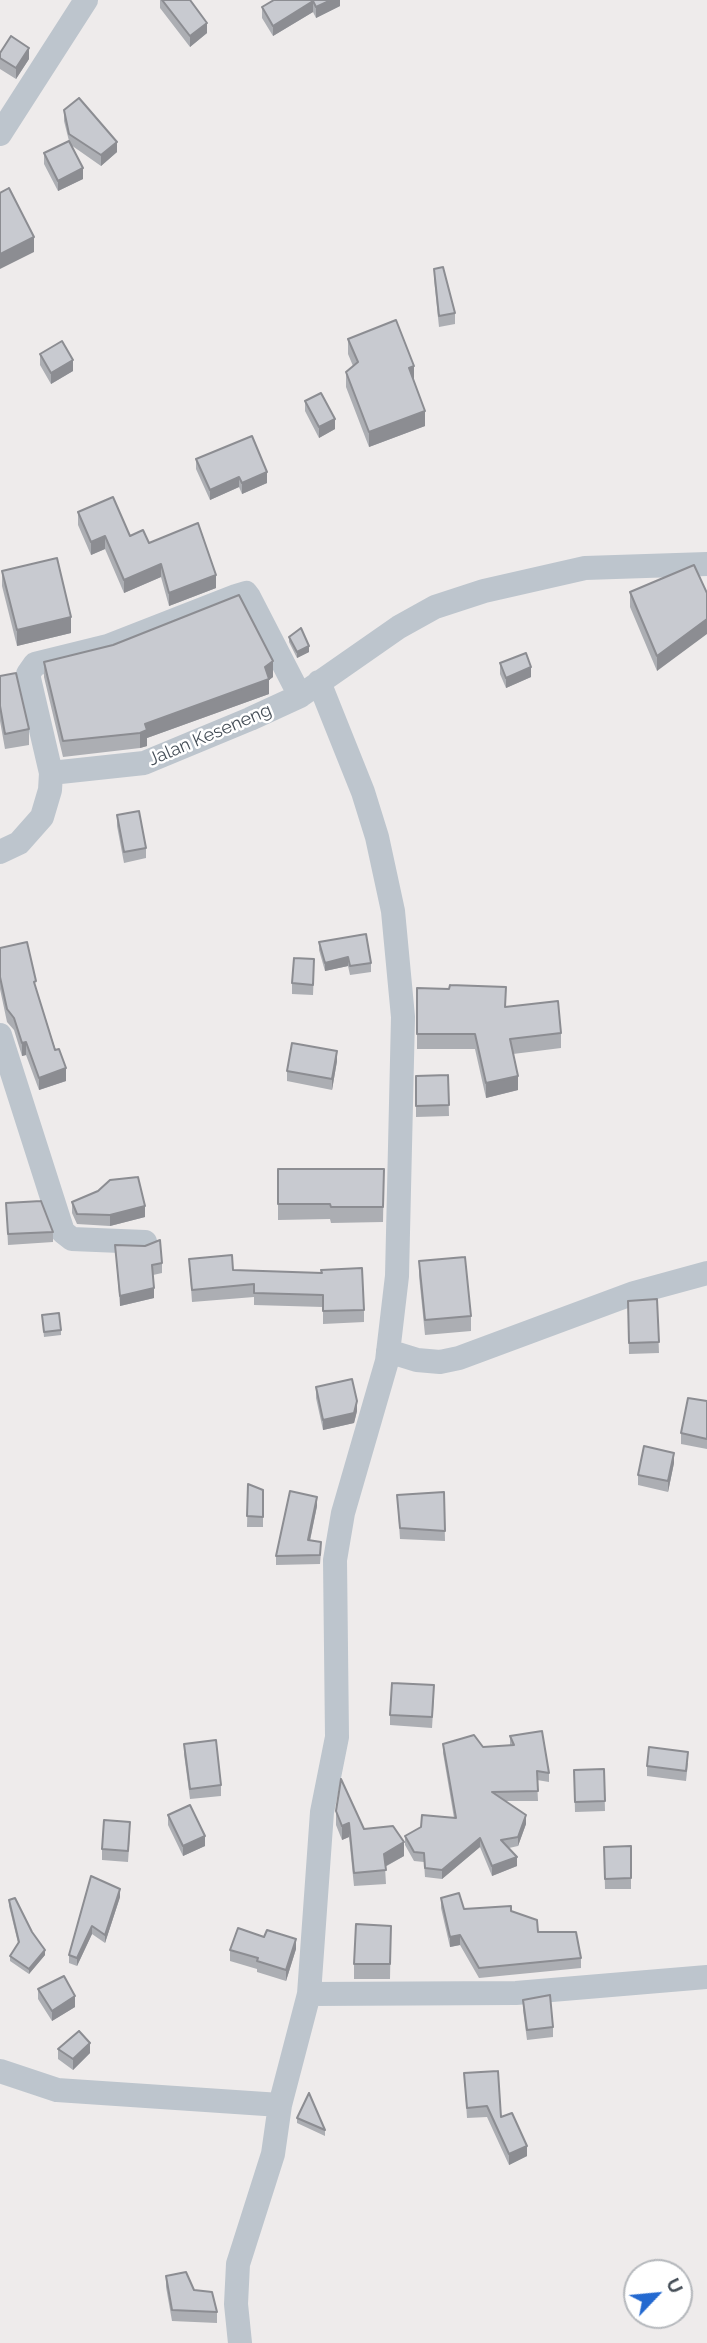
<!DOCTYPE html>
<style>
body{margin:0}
#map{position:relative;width:707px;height:2343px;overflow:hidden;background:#eeebeb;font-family:Raleway,sans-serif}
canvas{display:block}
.north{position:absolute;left:623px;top:2259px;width:70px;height:70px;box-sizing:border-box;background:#fff;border:2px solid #b5b8bc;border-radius:50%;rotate:64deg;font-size:19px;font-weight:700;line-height:28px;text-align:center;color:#454e57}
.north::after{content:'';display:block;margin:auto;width:24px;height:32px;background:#2369d0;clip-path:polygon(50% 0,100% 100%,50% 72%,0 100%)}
</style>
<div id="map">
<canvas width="707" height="2343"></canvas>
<div class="north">U</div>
</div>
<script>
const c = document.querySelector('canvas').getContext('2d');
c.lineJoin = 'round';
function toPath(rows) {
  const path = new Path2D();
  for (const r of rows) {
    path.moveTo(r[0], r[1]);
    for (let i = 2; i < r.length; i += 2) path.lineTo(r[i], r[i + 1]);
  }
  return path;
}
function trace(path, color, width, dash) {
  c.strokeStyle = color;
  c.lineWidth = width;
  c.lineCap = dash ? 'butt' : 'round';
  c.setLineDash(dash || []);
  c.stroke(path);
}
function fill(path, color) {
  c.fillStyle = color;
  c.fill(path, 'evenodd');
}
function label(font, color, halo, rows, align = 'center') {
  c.font = font + ' Raleway,sans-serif';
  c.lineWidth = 5;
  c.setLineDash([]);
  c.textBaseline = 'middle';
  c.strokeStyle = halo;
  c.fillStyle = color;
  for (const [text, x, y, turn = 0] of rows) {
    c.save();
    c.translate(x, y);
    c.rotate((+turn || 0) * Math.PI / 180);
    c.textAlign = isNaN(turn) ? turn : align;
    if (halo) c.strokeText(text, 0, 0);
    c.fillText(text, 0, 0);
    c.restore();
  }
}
const minor = toPath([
 [0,134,86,0],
 [51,773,28,674,35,664,108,646,236,596,246,593,249,597,300,696],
 [0,852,19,843,42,817,50,790,51,773,144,763,250,719,300,696,399,627,435,607,484,591,585,568,707,564],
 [0,1035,63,1232,72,1239,145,1242],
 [388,1351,417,1360,440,1362,459,1358,634,1293,707,1273],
 [309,1994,516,1993,707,1977],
 [0,2071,57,2090,280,2105],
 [240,2343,236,2304,238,2264,273,2154,280,2105,309,1994,322,1812,337,1737,335,1560,343,1513,387,1361,397,1276,403,1017,393,911,377,837,363,792,319,682]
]);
const wall = toPath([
 [160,0,190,0,207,33,190,47,160,8],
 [340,0,340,6,316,18,313,12,273,36,262,18,262,7],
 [0,53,29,59,16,79,0,69],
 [64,110,117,152,101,166,71,145,83,179,58,191,44,164,44,153,69,141,64,121],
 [434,269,455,313,455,324,439,327,434,279],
 [348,339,414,381,425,426,369,447,346,387,346,372,353,366,348,354],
 [40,354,73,371,51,384,40,365],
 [305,401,335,429,319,438,305,411],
 [196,459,267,483,242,494,239,487,210,500,196,469],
 [78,512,130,536,149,543,216,588,169,606,161,577,124,593,105,549,91,555,78,525],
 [694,565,657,671,630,607,630,592],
 [2,571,71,633,17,646,2,586],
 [289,637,309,652,297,658,289,642],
 [44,662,273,677,269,680,269,694,147,738,147,746,140,748,63,757,44,677],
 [500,663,531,677,506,688,500,674],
 [0,676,29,729,29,745,5,749,0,721],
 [117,815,146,848,146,858,124,863,117,826],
 [319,942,371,963,371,972,350,975,348,966,325,971,319,950],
 [0,948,36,990,66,1081,39,1090,26,1055,22,1056,14,1030,7,1022,0,989],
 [314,969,313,995,292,994,292,983],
 [417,988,506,1007,561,1033,561,1048,513,1054,518,1090,486,1098,475,1049,417,1049],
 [337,1061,332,1090,287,1081,287,1071],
 [448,1075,449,1116,416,1117,416,1076],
 [278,1169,384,1169,383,1222,331,1223,330,1219,278,1220],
 [72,1202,145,1217,110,1226,77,1224,72,1213],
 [6,1203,53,1232,53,1242,8,1245],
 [115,1245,162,1263,162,1273,153,1275,154,1298,120,1306],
 [189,1259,233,1270,322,1273,364,1310,364,1322,323,1324,323,1307,254,1305,254,1297,192,1302],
 [419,1261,471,1316,471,1331,425,1335,419,1276],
 [657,1299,659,1353,629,1354,628,1301],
 [42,1315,61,1330,61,1335,44,1337],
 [316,1387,357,1411,354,1423,323,1430,316,1398],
 [707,1401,707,1449,681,1444,681,1433],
 [674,1463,668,1492,638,1485,638,1475],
 [248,1484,263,1490,263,1527,247,1527],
 [444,1492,445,1541,400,1539,397,1495],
 [317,1506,310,1541,321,1552,320,1564,276,1565,276,1556],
 [434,1696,432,1728,390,1725,390,1715],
 [510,1736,549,1773,549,1782,537,1780,538,1801,505,1801,526,1824,518,1846,509,1848,517,1866,492,1876,480,1847,442,1879,425,1877,424,1862,414,1861,405,1845,405,1836,454,1818,443,1753,443,1744,483,1747,510,1745],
 [184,1744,221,1785,221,1796,190,1799,184,1754],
 [688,1763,686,1781,647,1776,647,1766],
 [604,1769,605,1811,575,1812,574,1770],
 [336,1811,404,1856,385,1867,386,1884,354,1886,349,1837,342,1840,336,1825],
 [168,1815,205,1846,183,1856,168,1825],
 [130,1833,128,1862,102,1860,102,1849],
 [631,1846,631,1889,605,1889,604,1847],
 [91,1876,120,1897,105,1943,92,1934,77,1966,69,1963,69,1955],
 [441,1898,464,1909,511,1911,538,1932,581,1958,581,1968,479,1978,460,1945,450,1947,441,1908],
 [9,1900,32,1932,45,1955,29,1974,10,1961,10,1956,18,1943,9,1906],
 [391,1926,390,1979,354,1979,354,1964],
 [296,1949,286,1981,257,1972,257,1969,230,1961,230,1950],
 [38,1989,75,2007,52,2021,38,1999],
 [523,2000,553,2027,553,2037,527,2040,523,2010],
 [58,2049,90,2053,73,2070,58,2059],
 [464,2073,527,2156,509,2165,487,2117,467,2118],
 [297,2118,325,2130,325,2136,297,2123],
 [166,2276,194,2290,217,2312,217,2323,172,2321,166,2287]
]);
const shadedWall = toPath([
 [331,0,340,0,340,6,316,18,316,7],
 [313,1,313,12,273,36,273,26],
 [207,23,207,33,190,47,190,36],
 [29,48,29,59,16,79,16,68],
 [117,142,117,152,101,166,101,155],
 [83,168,83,179,58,191,58,181],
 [34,237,34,252,0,269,0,254],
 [73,360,73,371,51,384,51,373],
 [414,366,414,381,409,383,409,368],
 [425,411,425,426,369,447,369,432],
 [335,419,335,429,319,438,319,427],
 [267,472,267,483,242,494,242,483],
 [239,477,239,487,210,500,210,490],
 [105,536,105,549,91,555,91,542],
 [161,564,161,577,124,593,124,580],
 [216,575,216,588,169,606,169,593],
 [71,617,71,633,17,646,17,630],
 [707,619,707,634,657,671,657,656],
 [309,646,309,652,297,658,297,652],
 [273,661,273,677,269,680,269,694,147,738,147,746,140,748,140,733,145,724,265,667],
 [531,667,531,677,506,688,506,678],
 [348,957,348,966,325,971,325,963],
 [26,1042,26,1055,22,1056,22,1043],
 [337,1051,337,1061,332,1090,332,1079],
 [66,1068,66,1081,39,1090,39,1078],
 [518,1076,518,1090,486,1098,486,1083],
 [145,1206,145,1217,110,1226,110,1215],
 [154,1288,154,1298,120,1306,120,1296],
 [357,1401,357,1411,354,1423,323,1430,323,1420],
 [674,1453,674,1463,668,1492,668,1481],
 [317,1497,317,1506,308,1549,308,1540],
 [526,1815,526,1824,518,1846,518,1837],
 [349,1823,349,1837,342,1840,342,1826],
 [205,1836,205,1846,183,1856,183,1846],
 [480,1838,480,1847,442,1879,442,1870],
 [404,1842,404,1856,384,1867,384,1854],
 [517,1857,517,1866,492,1876,492,1866],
 [120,1889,120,1897,105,1943,105,1935],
 [92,1926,92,1934,77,1966,77,1958],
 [460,1935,460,1945,450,1947,450,1937],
 [296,1939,296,1949,286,1981,286,1970],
 [45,1950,45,1955,29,1974,29,1969],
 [75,1996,75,2007,52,2021,52,2011],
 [90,2043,90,2053,73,2070,73,2059],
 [527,2146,527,2156,509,2165,509,2154]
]);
const building = toPath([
 [162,0,190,0,207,23,190,36,162,0],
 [274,0,331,0,316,7,313,1,273,26,262,7,274,0],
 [11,36,29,48,16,68,0,58,0,53,11,36],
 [79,98,117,142,101,155,69,134,64,110,79,98],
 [69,141,83,168,58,181,44,153,69,141],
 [9,188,34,237,0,254,0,193,9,188],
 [443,267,455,313,439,316,434,269,443,267],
 [396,320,414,366,409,368,425,411,369,432,346,372,358,362,348,339,396,320],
 [62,341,73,360,51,373,40,354,62,341],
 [321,393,335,419,319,427,305,401,321,393],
 [252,436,267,472,242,483,239,477,210,490,196,459,252,436],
 [113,497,130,536,143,530,149,543,198,523,216,575,169,593,161,564,124,580,105,536,91,542,78,512,113,497],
 [57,558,71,617,17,630,2,571,57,558],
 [694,565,707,593,707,619,657,656,630,592,694,565],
 [239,595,273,661,265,667,269,679,145,724,147,730,140,733,63,741,44,662,113,645,239,595],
 [301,628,309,646,297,652,289,637,301,628],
 [526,653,531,667,506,678,500,663,526,653],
 [16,673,29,729,5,734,0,706,0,676,16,673],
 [139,811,146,848,124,852,117,815,139,811],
 [366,934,371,963,350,966,348,957,325,963,319,942,366,934],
 [27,942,36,981,34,982,55,1050,59,1049,66,1068,39,1078,26,1042,22,1043,14,1018,7,1009,0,977,0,948,27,942],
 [294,958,314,959,313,985,292,983,294,958],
 [450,985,506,987,505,1007,558,1001,561,1033,510,1039,518,1076,486,1083,475,1034,417,1034,417,988,449,989,450,985],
 [292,1043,337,1051,332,1079,287,1071,292,1043],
 [448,1075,449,1105,416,1106,416,1076,448,1075],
 [278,1169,384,1169,383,1207,331,1207,330,1204,278,1204,278,1169],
 [138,1177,145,1206,110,1215,77,1214,72,1202,98,1191,110,1180,138,1177],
 [41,1201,53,1232,8,1234,6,1203,41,1201],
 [160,1240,162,1263,152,1265,154,1288,120,1296,115,1245,145,1246,160,1240],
 [232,1255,233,1270,322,1273,321,1270,362,1268,364,1310,323,1311,323,1295,254,1293,254,1284,192,1290,189,1259,232,1255],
 [465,1257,471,1316,425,1320,419,1261,465,1257],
 [657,1299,659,1342,629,1343,628,1301,657,1299],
 [59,1313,61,1330,44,1332,42,1315,59,1313],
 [352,1379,357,1401,354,1413,323,1420,316,1387,352,1379],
 [688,1398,707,1401,707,1439,681,1433,688,1398],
 [644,1446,674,1453,668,1481,638,1475,644,1446],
 [248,1484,263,1490,263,1517,247,1516,248,1484],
 [290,1491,317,1497,308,1540,321,1542,320,1555,276,1556,290,1491],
 [444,1492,445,1531,400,1528,397,1495,444,1492],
 [392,1683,434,1685,432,1717,390,1715,392,1683],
 [542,1731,549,1773,537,1771,538,1791,492,1792,526,1815,518,1837,501,1840,517,1857,492,1866,480,1838,442,1870,425,1868,424,1853,414,1852,405,1836,421,1827,422,1815,456,1818,443,1744,474,1735,483,1747,514,1745,510,1736,542,1731],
 [216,1740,221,1785,190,1789,184,1744,216,1740],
 [649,1747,688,1752,686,1771,647,1766,649,1747],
 [604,1769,605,1801,575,1802,574,1770,604,1769],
 [341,1779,364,1829,393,1826,404,1842,384,1854,386,1870,354,1873,349,1823,342,1826,336,1811,341,1779],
 [190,1805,205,1836,183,1846,168,1815,190,1805],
 [104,1820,130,1822,128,1851,102,1849,104,1820],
 [631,1846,631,1878,605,1879,604,1847,631,1846],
 [91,1876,120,1889,105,1935,92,1926,77,1958,69,1955,91,1876],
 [459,1893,464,1909,511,1906,511,1911,537,1920,538,1932,576,1932,581,1958,479,1968,460,1935,450,1937,441,1898,459,1893],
 [15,1898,32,1932,45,1950,29,1969,10,1956,19,1942,9,1900,15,1898],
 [356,1924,391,1926,390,1964,354,1964,356,1924],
 [238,1928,264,1937,267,1930,296,1939,286,1970,257,1961,258,1958,230,1950,238,1928],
 [64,1976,75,1996,52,2011,38,1989,64,1976],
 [550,1995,553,2027,527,2030,523,2000,550,1995],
 [79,2031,90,2043,73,2059,58,2049,79,2031],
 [498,2071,501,2117,512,2113,527,2146,509,2154,487,2106,467,2108,464,2073,498,2071],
 [309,2093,325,2130,297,2118,309,2093],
 [186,2272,194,2290,212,2292,217,2312,172,2310,166,2276,186,2272]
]);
const streetNames = [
 ["Jalan Keseneng",210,735,-23]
];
trace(minor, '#bdc5cd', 24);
fill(wall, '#acaeb3');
fill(shadedWall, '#8c8d92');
fill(building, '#c8cad0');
trace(building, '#8c8d92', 2);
label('18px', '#454e57', '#fff', streetNames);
</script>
